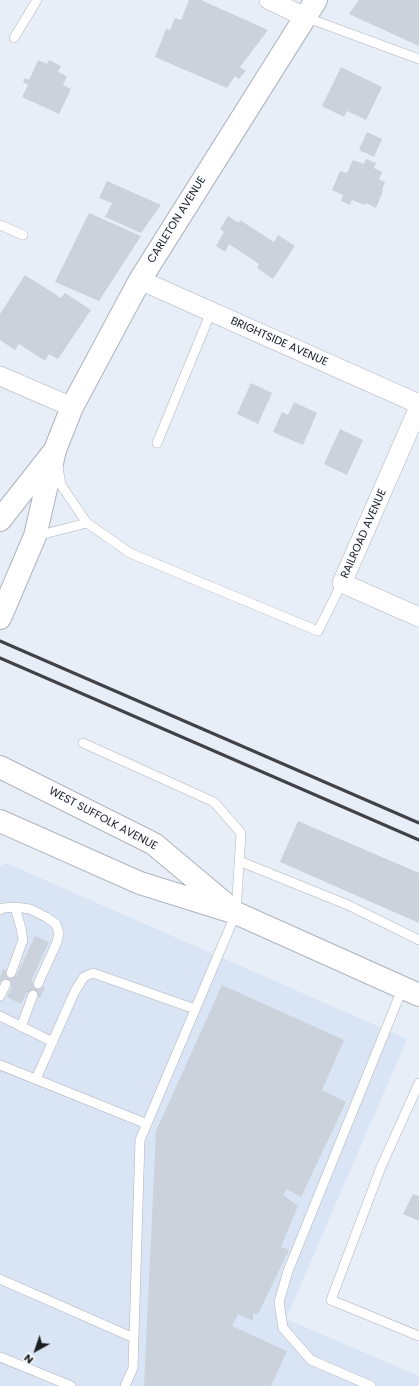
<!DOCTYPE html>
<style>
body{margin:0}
#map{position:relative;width:419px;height:1386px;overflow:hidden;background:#e7eef7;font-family:Poppins,sans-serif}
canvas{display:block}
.north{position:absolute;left:16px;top:1330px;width:40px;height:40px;-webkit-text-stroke:3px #f8fbff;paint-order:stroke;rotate:220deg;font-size:11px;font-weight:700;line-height:16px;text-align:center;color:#1b1d21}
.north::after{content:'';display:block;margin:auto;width:14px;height:18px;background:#1b1d21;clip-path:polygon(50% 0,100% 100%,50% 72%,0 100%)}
</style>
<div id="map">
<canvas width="419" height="1386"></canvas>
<div class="north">N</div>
</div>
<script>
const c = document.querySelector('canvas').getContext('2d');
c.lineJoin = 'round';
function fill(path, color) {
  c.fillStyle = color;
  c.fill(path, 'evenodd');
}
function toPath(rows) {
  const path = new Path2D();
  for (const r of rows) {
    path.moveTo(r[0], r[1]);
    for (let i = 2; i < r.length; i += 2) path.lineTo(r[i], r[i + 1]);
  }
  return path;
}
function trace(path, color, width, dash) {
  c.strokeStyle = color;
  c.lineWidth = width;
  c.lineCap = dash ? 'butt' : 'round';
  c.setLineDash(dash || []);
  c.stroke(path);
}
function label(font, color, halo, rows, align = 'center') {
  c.font = font + ' Poppins,sans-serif';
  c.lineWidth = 3;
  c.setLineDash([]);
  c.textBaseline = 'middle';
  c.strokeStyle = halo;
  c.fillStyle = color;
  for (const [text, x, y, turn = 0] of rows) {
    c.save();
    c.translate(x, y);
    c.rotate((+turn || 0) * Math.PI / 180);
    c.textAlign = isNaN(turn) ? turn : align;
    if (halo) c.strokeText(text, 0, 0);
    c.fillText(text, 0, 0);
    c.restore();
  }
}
const built = toPath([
 [6,863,407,1039,286,1319,419,1376,419,1386,0,1386,0,867]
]);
const building = toPath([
 [189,0,201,0,268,30,240,67,246,71,239,79,235,76,227,88,155,57,166,29,170,30,175,18,181,20],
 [359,0,419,0,419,46,349,14],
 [38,60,47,64,49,60,61,66,58,72,67,76,63,85,71,89,59,114,22,97,28,85,23,82,25,78,29,80],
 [341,67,382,87,366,120,347,111,344,117,322,106],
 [367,132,382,139,374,157,359,150],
 [366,159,376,163,374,168,382,172,379,179,385,182,382,190,383,191,376,208,366,203,365,205,352,200,350,205,341,201,343,195,332,190,340,171,347,173,353,160,364,164],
 [107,181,161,205,141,233,105,217,112,203,99,198],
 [89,213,141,236,99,301,55,282],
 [228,216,239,223,240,220,274,242,278,235,295,246,273,279,257,268,259,264,229,244,225,252,216,246,224,232,220,229],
 [25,275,61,298,65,293,91,310,58,359,49,354,45,361,19,344,15,350,0,340,0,314],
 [251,383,272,393,258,424,237,414],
 [294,402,317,413,303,445,273,432,282,412,288,415],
 [340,429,363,440,347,475,324,464],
 [298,821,419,873,419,923,280,862],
 [35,936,49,942,31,981,45,988,40,998,27,992,21,1004,7,997,12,987,0,981,0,977,3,969,17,975],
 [222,985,344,1040,322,1090,346,1102,301,1197,287,1189,283,1195,298,1206,281,1247,289,1250,258,1314,253,1313,253,1321,238,1314,232,1326,287,1351,271,1386,144,1386,156,1131],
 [413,1194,419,1196,419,1221,403,1214]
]);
const lane = toPath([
 [305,17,419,59],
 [14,38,37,0],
 [0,225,23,235],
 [157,443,211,312],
 [58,467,61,485,87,523,130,553,318,631,342,583],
 [36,536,87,523],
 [83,743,214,802,241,833,236,913,140,1140,133,1368,125,1386],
 [239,861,348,905,419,940],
 [0,910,3,908,15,907,30,909,46,917,56,924,59,933,57,942,38,984],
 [11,973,23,940,21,928,15,907],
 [0,996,6,984],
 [0,1016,53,1042],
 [21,1027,33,995],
 [0,1065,147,1124],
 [36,1079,75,991,84,977,93,973,195,1009],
 [419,1083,381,1167,331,1300,419,1336],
 [0,1279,134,1338],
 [0,1357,71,1386],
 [371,1386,311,1360,283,1328,279,1302,288,1271,403,987]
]);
const street = toPath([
 [269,0,305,17],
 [140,280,419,404],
 [0,376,72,407],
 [419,407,342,583,419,617]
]);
const secondary = toPath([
 [0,520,52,454],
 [0,618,35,536,55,450,72,407,140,280,316,0],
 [0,767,154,844,229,907],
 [0,821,140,883,236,913,419,995]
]);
const rail = toPath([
 [0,641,419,823],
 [0,658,419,840]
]);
const streetNames = [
 ["CARLETON AVENUE",177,220,-58],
 ["BRIGHTSIDE AVENUE",279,342,24],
 ["RAILROAD AVENUE",364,534,-66],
 ["WEST SUFFOLK AVENUE",103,819,28]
];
fill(built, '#d9e5f5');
fill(building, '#cbd2db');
trace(lane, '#aeb4bd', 10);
trace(street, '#aeb4bd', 20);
trace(secondary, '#aeb4bd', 24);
trace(lane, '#fff', 9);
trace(street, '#fff', 19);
trace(secondary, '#fff', 22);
trace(rail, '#404247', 3);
label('11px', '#1b1d21', '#f8fbff', streetNames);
</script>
